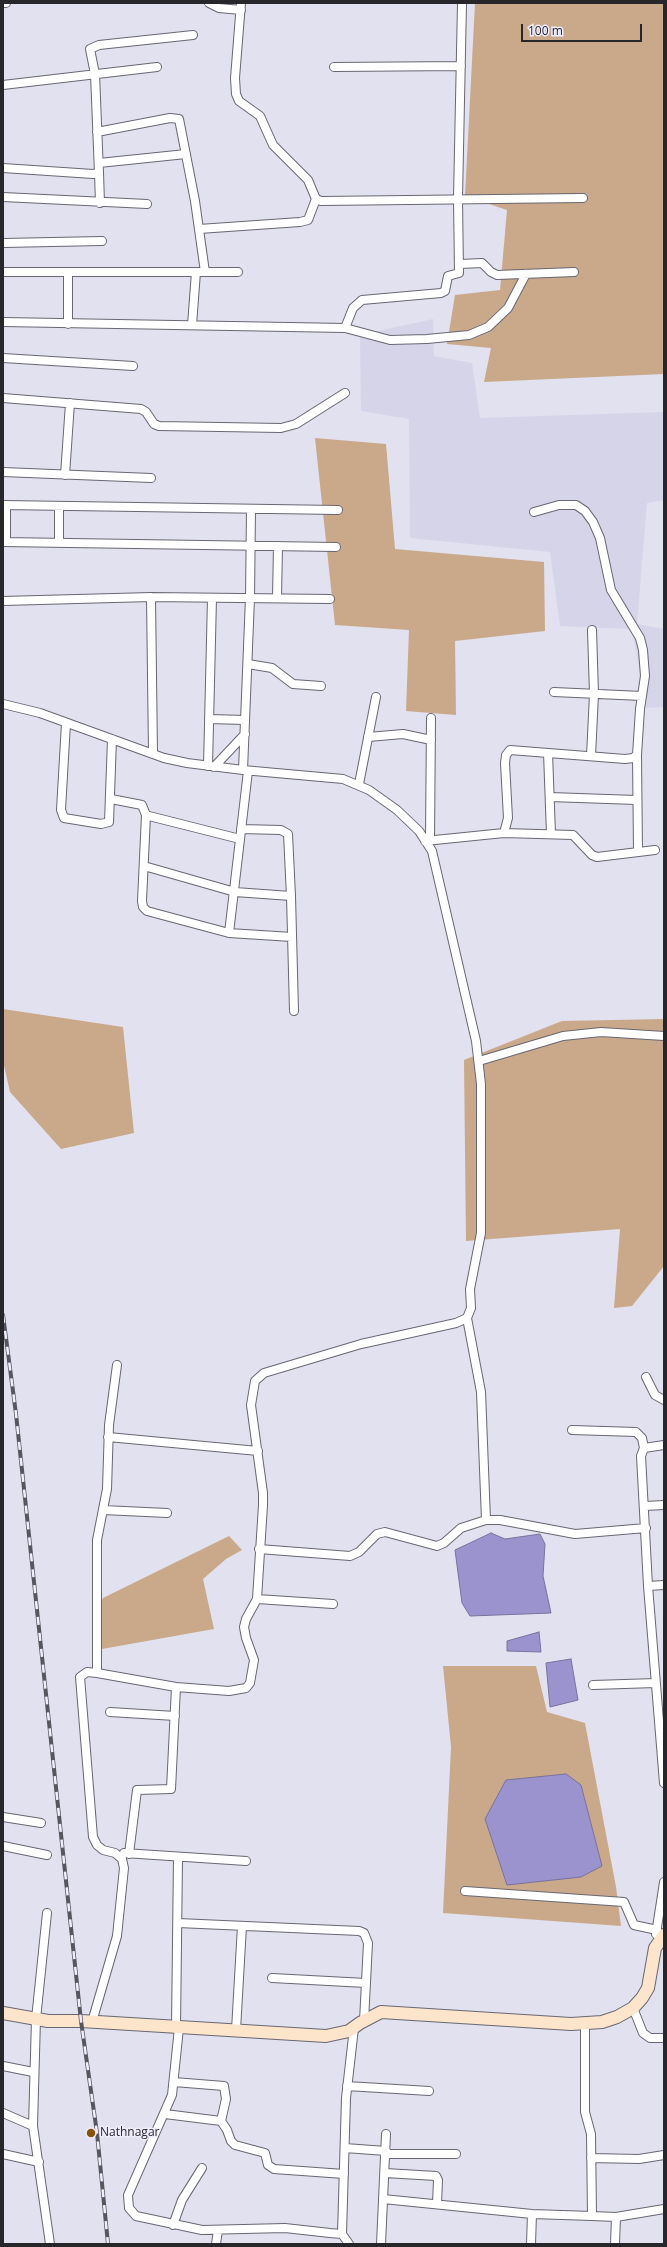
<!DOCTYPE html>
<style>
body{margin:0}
#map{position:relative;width:667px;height:2247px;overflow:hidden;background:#e2e1ef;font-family:"Open Sans",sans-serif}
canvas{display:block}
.frame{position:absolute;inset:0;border:4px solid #27262b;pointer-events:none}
.scale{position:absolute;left:521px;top:24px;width:121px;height:18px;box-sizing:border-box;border:2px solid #27262b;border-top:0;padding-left:5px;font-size:12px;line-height:14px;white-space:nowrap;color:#27262b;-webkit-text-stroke:3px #f0eefd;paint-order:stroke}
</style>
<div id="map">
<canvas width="667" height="2247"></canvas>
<div class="frame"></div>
<div class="scale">100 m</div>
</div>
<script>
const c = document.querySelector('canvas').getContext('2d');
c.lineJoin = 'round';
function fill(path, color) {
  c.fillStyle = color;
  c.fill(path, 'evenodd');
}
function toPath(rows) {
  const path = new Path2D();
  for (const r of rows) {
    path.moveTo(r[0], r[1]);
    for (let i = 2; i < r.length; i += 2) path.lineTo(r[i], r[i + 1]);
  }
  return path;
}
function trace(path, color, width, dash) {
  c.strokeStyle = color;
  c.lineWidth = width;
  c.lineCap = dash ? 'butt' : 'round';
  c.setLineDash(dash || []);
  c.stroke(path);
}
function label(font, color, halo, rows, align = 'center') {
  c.font = font + ' "Open Sans",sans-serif';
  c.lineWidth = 3;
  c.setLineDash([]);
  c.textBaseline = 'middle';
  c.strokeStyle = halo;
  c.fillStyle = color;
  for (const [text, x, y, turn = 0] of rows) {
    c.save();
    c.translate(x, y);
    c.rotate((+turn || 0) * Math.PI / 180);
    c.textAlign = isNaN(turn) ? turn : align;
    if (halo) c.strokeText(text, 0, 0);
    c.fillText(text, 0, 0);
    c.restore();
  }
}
const built = toPath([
 [433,319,434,356,472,363,480,418,664,412,664,500,647,503,637,624,664,629,664,707,646,708,632,629,560,626,550,552,410,538,409,419,361,411,360,335]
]);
const green = toPath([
 [475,3,664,3,664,374,484,382,491,348,447,344,455,295,500,290,507,210,465,196],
 [315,438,386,444,395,549,544,562,545,631,455,641,456,715,406,711,409,630,335,625],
 [3,1009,123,1027,134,1133,61,1149,10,1092,3,1061],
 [664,1019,664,1266,632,1306,614,1308,620,1229,466,1241,464,1060,562,1021],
 [229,1536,242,1550,226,1559,203,1579,214,1629,102,1649,97,1609,103,1598],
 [443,1666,536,1666,547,1712,585,1723,616,1887,621,1926,443,1913,451,1747]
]);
const water = toPath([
 [491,1533,505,1539,540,1534,545,1544,543,1576,551,1613,470,1616,462,1603,455,1550,491,1533],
 [539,1632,541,1652,507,1651,507,1641,539,1632],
 [571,1659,578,1700,550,1707,546,1663,571,1659],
 [566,1774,581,1785,602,1866,581,1877,507,1885,485,1819,506,1780,566,1774]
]);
const street = toPath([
 [3,3,6,3],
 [209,3,219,8,241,10],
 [241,3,235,78,236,94,239,101,260,116,273,145,308,180,316,199,321,201,583,198],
 [334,67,461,66],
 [3,85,157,67],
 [97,132,170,118,179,119,195,201,205,272],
 [99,163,186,154],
 [3,168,93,174,99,173,95,74,90,49,99,45,193,35],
 [99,173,100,203],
 [3,197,147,204],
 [199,229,300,222,308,220,316,199],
 [3,243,102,241],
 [460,264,482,263,491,272,497,275,574,272],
 [3,272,238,272],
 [3,322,345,328,390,340,427,339,469,335,488,327,508,308,526,274],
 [68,324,68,272],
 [192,325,196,272],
 [345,328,353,308,362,300,441,293,445,291,448,276,459,273,458,198,462,3],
 [3,358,133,366],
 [3,398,141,409,146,412,154,424,159,426,281,428,296,424,345,393],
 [3,472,151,478],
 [65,475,70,403],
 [3,505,338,510],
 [6,505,6,542],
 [59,506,59,543],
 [3,542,336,547],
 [277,598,278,546],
 [3,601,151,597],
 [248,664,272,668,293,684,321,686],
 [554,692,642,696],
 [3,704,40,713,164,758,187,763,243,770,343,779,369,790,397,810,419,831,432,851,476,1041,481,1084,481,1233,470,1289,471,1308,467,1318,456,1323,361,1344,264,1373,255,1381,251,1405,263,1493,263,1505,257,1599,246,1619,244,1627,246,1638,254,1660,250,1683,246,1688,229,1691,176,1687,97,1673,87,1672,80,1677,93,1837,97,1845,103,1850,115,1853,122,1859,124,1868,117,1936,92,2022],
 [209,719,245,720],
 [66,723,61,810,64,818,101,824,109,822,112,739],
 [368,737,403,734,431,740],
 [548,753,551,834],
 [153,754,151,597,330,599],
 [637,755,638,852],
 [591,756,594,694,592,630],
 [208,766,212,598],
 [214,767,245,734],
 [243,770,250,598,251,509],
 [359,784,376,697],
 [550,797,636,800],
 [111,799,142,805,146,815,149,816,240,839],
 [146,815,142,901,143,907,147,911,229,933,292,937],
 [241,829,281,830,288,834,291,896,294,1011],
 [504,833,573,835,592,855,597,857,655,850],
 [430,840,431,718],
 [425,841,504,833,508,818,505,763,506,755,510,750,625,759,633,758,637,755,640,709,645,676,643,650,640,638,611,590,600,538,593,522,585,511,576,505,559,505,534,512],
 [144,866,235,892,291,896],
 [229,933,248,771],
 [479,1061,563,1036,601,1032,664,1036],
 [467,1318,481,1392,486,1520],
 [646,1377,655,1395,664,1400],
 [572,1430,636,1432,642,1438,644,1448],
 [108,1437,258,1451],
 [664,1445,644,1448,641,1456,648,1586,664,1783],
 [645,1506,664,1505],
 [103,1510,167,1513],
 [259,1549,350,1556,359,1552,377,1534,385,1532,437,1546,444,1543,461,1528,486,1520,500,1520,575,1534,646,1528],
 [648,1586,664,1585],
 [257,1599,333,1604],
 [97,1673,97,1540,107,1489,109,1425,117,1365],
 [593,1685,656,1683],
 [110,1712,175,1716],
 [3,1817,41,1823],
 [3,1846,47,1855],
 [124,1853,246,1861],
 [129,1854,137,1790,171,1789,176,1687],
 [465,1891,624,1902,634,1925,657,1930],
 [47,1913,36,2019,33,2126,50,2244],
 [178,1923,359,1931,364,1933,368,1943,364,2021],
 [656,1934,664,1882],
 [272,1978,366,1983],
 [633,2008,643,2033,650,2038,664,2038],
 [585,2023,585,2112,591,2134,592,2216],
 [176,2028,178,1857],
 [179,2028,172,2095,128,2195,129,2208,136,2216,202,2230,285,2228,330,2233,342,2234,349,2244],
 [236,2030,242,1926],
 [3,2066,33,2072],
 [174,2082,224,2086,226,2099,221,2121],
 [347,2086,429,2091],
 [3,2113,33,2126],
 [165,2114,221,2121,227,2130,231,2141,235,2145,265,2153,268,2165,274,2169,344,2174],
 [345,2148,386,2151],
 [3,2154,39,2162],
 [385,2154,456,2154],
 [591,2158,639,2159,664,2155],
 [385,2173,436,2176,438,2180,437,2204],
 [383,2199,532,2214,592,2216,616,2217,664,2209],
 [173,2225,182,2200,202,2168],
 [342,2234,346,2098,354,2028],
 [216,2244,218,2230],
 [381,2244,386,2134],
 [531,2244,532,2214],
 [615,2244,616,2217]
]);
const secondary = toPath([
 [3,2013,48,2021,81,2021,326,2036,349,2031,360,2023,381,2012,571,2024,602,2022,617,2017,633,2008,642,1998,648,1988,655,1948,664,1935]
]);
const rail = toPath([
 [3,1315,16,1414,81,2021,97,2133,108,2244]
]);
const markers = [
 [91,2133,5,"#8a5206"]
];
const poiNames = [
 ["Nathnagar",100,2133]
];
fill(built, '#d6d4e9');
fill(green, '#c9a98a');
fill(water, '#9a93ce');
trace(water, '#78729d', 1);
trace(street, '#686773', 10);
trace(secondary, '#686773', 14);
trace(street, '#fff', 8);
trace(secondary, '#fde5cb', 12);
trace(rail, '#57565e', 4);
trace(rail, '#f0eefd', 2.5, [8]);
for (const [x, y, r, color] of markers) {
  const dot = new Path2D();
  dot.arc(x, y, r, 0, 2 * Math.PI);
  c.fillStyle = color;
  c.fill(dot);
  trace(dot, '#f0eefd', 1.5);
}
label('12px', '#27262b', '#f0eefd', poiNames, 'left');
</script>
